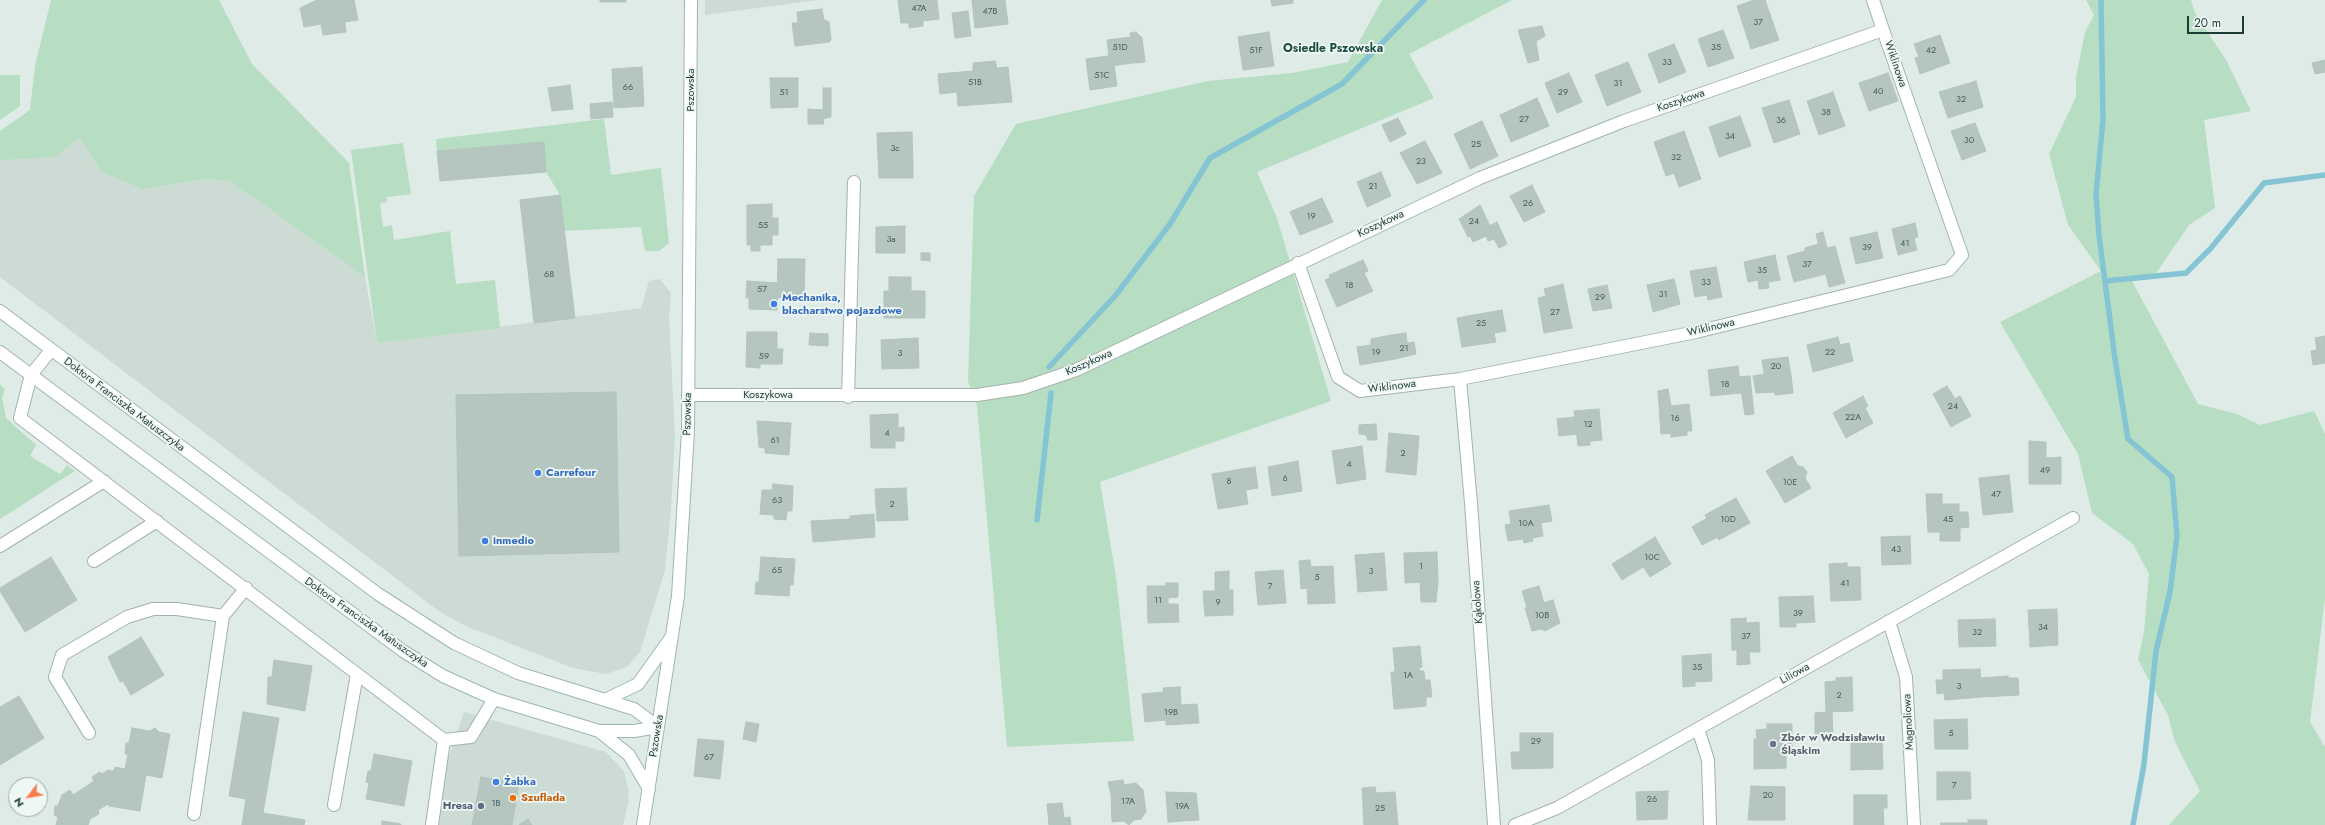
<!DOCTYPE html>
<meta charset="utf-8">
<style>
body{margin:0}
#map{position:relative;width:2325px;height:825px;overflow:hidden;background:#dfebe6;font-family:Jost,sans-serif}
canvas{display:block}
.north{position:absolute;left:8px;top:777px;width:40px;height:40px;box-sizing:border-box;background:#eff7f4;border:1px solid #9caca8;border-radius:50%;rotate:239deg;font-size:11px;font-weight:700;line-height:16px;text-align:center;color:#1f3b35}
.north::after{content:'';display:block;margin:auto;width:14px;height:18px;background:#f77e51;clip-path:polygon(50% 0,100% 100%,50% 72%,0 100%)}
.scale{position:absolute;left:2187px;top:16px;width:57px;height:18px;box-sizing:border-box;border:2px solid #1f3b35;border-top:0;padding-left:5px;font-size:12px;line-height:14px;white-space:nowrap;color:#1f3b35;-webkit-text-stroke:3px #eff7f4;paint-order:stroke}
</style>
<div id="map">
<canvas width="2325" height="825"></canvas>
<div class="north">N</div>
<div class="scale">20 m</div>
</div>
<script>
const c = document.querySelector('canvas').getContext('2d');
c.lineJoin = 'round';
function fill(path, color) {
  c.fillStyle = color;
  c.fill(path, 'evenodd');
}
function toPath(rows) {
  const path = new Path2D();
  for (const r of rows) {
    path.moveTo(r[0], r[1]);
    for (let i = 2; i < r.length; i += 2) path.lineTo(r[i], r[i + 1]);
  }
  return path;
}
function trace(path, color, width, dash) {
  c.strokeStyle = color;
  c.lineWidth = width;
  c.lineCap = dash ? 'butt' : 'round';
  c.setLineDash(dash || []);
  c.stroke(path);
}
function label(font, color, halo, rows, align = 'center') {
  c.font = font + ' Jost,sans-serif';
  c.lineWidth = 3.5;
  c.setLineDash([]);
  c.textBaseline = 'middle';
  c.strokeStyle = halo;
  c.fillStyle = color;
  for (const [text, x, y, turn = 0] of rows) {
    c.save();
    c.translate(x, y);
    c.rotate((+turn || 0) * Math.PI / 180);
    c.textAlign = isNaN(turn) ? turn : align;
    if (halo) c.strokeText(text, 0, 0);
    c.fillText(text, 0, 0);
    c.restore();
  }
}
const built = toPath([
 [705,0,818,0,705,15],
 [77,134,143,189,205,179,230,181,365,277,377,343,641,308,649,281,660,279,671,293,669,317,675,436,671,510,665,570,640,652,627,667,606,674,573,668,468,627,440,612,0,277,0,158],
 [464,712,606,752,624,771,628,788,629,800,623,825,438,825,447,762]
]);
const green = toPath([
 [51,0,219,0,252,64,349,163,365,277,230,181,205,179,143,189,102,172,80,138,54,157,0,160,0,131,30,110,35,66],
 [1382,0,1512,0,1409,54,1434,98,1257,172,1277,218,1331,401,1100,482,1116,577,1134,741,1007,747,977,406,968,381,974,196,1016,124,1208,81,1292,73,1348,62],
 [2086,0,2191,0,2195,13,2226,60,2251,111,2204,120,2215,208,2189,225,2152,279,2132,281,2198,404,2237,414,2260,425,2314,411,2325,434,2325,598,2310,722,2325,747,2325,825,2169,825,2200,791,2175,742,2168,715,2138,660,2144,632,2149,574,2133,544,2092,513,2078,454,2000,322,2101,271,2068,225,2049,154,2076,97,2076,78,2085,32,2094,15],
 [0,75,20,75,20,106,0,120],
 [604,119,611,175,661,168,669,243,659,251,645,251,641,227,564,231,560,195,546,172,544,142,437,151,436,139],
 [403,143,411,194,387,197,387,202,380,203,383,227,392,225,394,240,450,231,456,284,495,280,500,328,377,343,351,150],
 [0,384,5,389,2,397,6,418,36,445,30,456,60,474,67,465,75,471,0,519]
]);
const stream = toPath([
 [2101,0,2103,120,2096,194,2099,235,2115,359,2128,439,2172,477,2177,536,2170,592,2156,651,2144,764,2133,825],
 [2105,281,2186,273,2211,248,2264,183,2325,175],
 [1049,367,1115,296,1170,224,1210,158,1342,84,1424,0],
 [1037,520,1051,393]
]);
const building = toPath([
 [317,0,354,0,358,20,345,22,346,32,323,35,321,24,304,27,300,8,317,0],
 [600,0,626,0,626,2,600,2,600,0],
 [898,0,937,0,939,19,923,21,923,26,909,28,909,23,901,23,898,0],
 [972,0,1005,0,1008,24,975,28,972,0],
 [1271,0,1293,0,1293,3,1272,6,1271,0],
 [1754,0,1765,0,1779,40,1751,49,1737,6,1754,0],
 [822,9,824,20,829,22,831,40,829,42,795,46,792,23,798,23,797,12,822,9],
 [968,11,971,36,955,38,952,13,968,11],
 [1542,26,1545,36,1536,41,1539,60,1528,63,1518,30,1542,26],
 [1723,30,1734,58,1708,67,1698,39,1723,30],
 [1136,32,1142,38,1145,62,1134,63,1130,33,1136,32],
 [1269,32,1274,66,1243,70,1238,37,1269,32],
 [1940,35,1950,63,1920,74,1915,58,1919,57,1914,44,1940,35],
 [1130,37,1133,63,1110,66,1107,40,1130,37],
 [1674,44,1686,72,1659,83,1648,54,1674,44],
 [1108,56,1110,66,1114,65,1117,86,1090,90,1086,59,1108,56],
 [2325,60,2325,72,2315,74,2312,63,2325,60],
 [995,61,997,68,1008,67,1012,102,958,106,957,92,940,94,938,74,973,71,973,63,995,61],
 [1628,62,1641,92,1607,106,1595,75,1628,62],
 [642,67,644,106,614,108,612,69,642,67],
 [1569,73,1582,102,1557,113,1545,83,1569,73],
 [1888,73,1898,101,1869,111,1859,83,1888,73],
 [770,78,798,78,798,107,771,108,770,78],
 [1976,81,1983,107,1948,118,1939,92,1976,81],
 [570,85,573,109,552,111,548,88,570,85],
 [823,88,831,88,831,117,823,119,824,124,808,124,808,109,823,110,823,88],
 [1833,92,1845,126,1819,135,1807,101,1833,92],
 [1537,98,1549,126,1511,142,1500,115,1537,98],
 [1789,100,1800,134,1774,143,1762,108,1789,100],
 [612,102,613,117,591,119,590,104,612,102],
 [1740,116,1751,146,1719,157,1709,127,1740,116],
 [1398,118,1406,134,1390,142,1382,125,1398,118],
 [1482,121,1498,156,1470,169,1454,134,1482,121],
 [1975,123,1986,151,1962,160,1951,131,1975,123],
 [1684,131,1701,179,1679,187,1674,173,1666,176,1654,142,1684,131],
 [912,132,913,166,893,166,893,178,879,178,877,133,912,132],
 [1425,141,1442,173,1417,184,1400,153,1425,141],
 [544,142,546,172,440,181,437,151,544,142],
 [893,166,913,166,913,178,893,178,893,166],
 [1381,172,1391,196,1367,207,1357,182,1381,172],
 [1532,185,1545,212,1524,222,1510,196,1532,185],
 [560,195,575,318,534,323,520,200,560,195],
 [1322,198,1333,222,1300,235,1290,212,1322,198],
 [772,204,772,218,778,218,778,235,772,235,772,245,760,245,760,251,751,251,751,245,747,245,747,205,772,204],
 [1480,205,1490,226,1468,237,1459,219,1480,205],
 [1497,222,1507,244,1499,248,1494,239,1488,241,1486,236,1473,242,1470,236,1497,222],
 [1915,223,1918,237,1914,238,1917,250,1898,255,1892,229,1915,223],
 [905,226,905,253,876,253,876,227,905,226],
 [1823,232,1827,248,1835,246,1845,283,1829,287,1816,234,1823,232],
 [1877,232,1883,258,1856,264,1850,238,1877,232],
 [1818,244,1826,274,1794,282,1787,256,1805,251,1805,248,1818,244],
 [921,253,930,253,930,261,921,260,921,253],
 [1775,255,1780,280,1768,282,1769,288,1759,289,1758,280,1748,282,1744,262,1775,255],
 [778,259,805,259,804,298,777,297,778,259],
 [1363,260,1368,271,1364,273,1373,291,1337,307,1325,280,1330,278,1329,275,1363,260],
 [1716,267,1722,297,1708,300,1707,295,1695,297,1690,271,1716,267],
 [889,277,911,277,911,291,925,291,925,318,884,318,884,291,889,291,889,277],
 [1674,279,1680,304,1653,312,1647,285,1674,279],
 [747,281,778,283,777,310,749,309,749,298,746,298,747,281],
 [1563,284,1572,328,1544,333,1538,298,1546,296,1544,289,1563,284],
 [1607,285,1612,308,1593,311,1588,289,1607,285],
 [1502,310,1506,331,1494,333,1496,342,1462,347,1457,318,1502,310],
 [747,332,777,332,777,349,783,349,782,364,760,364,760,368,746,367,747,332],
 [810,333,828,334,828,346,809,345,810,333],
 [1406,333,1407,343,1414,342,1416,354,1395,359,1391,335,1406,333],
 [1391,335,1395,359,1360,365,1357,347,1371,345,1371,339,1391,335],
 [2325,336,2325,363,2313,365,2311,351,2317,350,2315,338,2325,336],
 [1838,337,1840,345,1849,343,1853,361,1813,372,1807,345,1838,337],
 [918,338,919,368,882,369,881,340,918,338],
 [1788,357,1791,375,1765,379,1762,360,1788,357],
 [1738,366,1741,393,1711,396,1708,370,1738,366],
 [1764,374,1765,379,1791,375,1793,393,1775,395,1775,392,1756,393,1753,376,1764,374],
 [1750,376,1754,414,1745,415,1739,377,1750,376],
 [1947,386,1955,399,1960,396,1971,416,1951,427,1933,394,1947,386],
 [1668,389,1671,406,1689,404,1692,431,1687,431,1687,435,1671,437,1671,433,1661,434,1658,391,1668,389],
 [616,392,619,552,459,556,456,395,616,392],
 [1863,396,1868,406,1865,408,1873,423,1846,438,1833,413,1863,396],
 [1599,409,1602,440,1590,441,1590,445,1578,446,1574,411,1599,409],
 [898,414,898,428,904,427,904,441,895,441,895,448,871,448,870,415,898,414],
 [1575,417,1577,434,1559,436,1557,419,1575,417],
 [757,421,791,423,789,455,765,453,765,448,759,447,757,421],
 [1376,424,1377,440,1368,440,1366,435,1359,434,1359,425,1376,424],
 [1389,433,1419,436,1416,475,1386,472,1389,433],
 [2029,441,2046,442,2046,458,2061,457,2061,484,2029,484,2029,441],
 [1362,446,1366,479,1337,484,1332,451,1362,446],
 [1792,456,1798,466,1803,467,1807,472,1805,478,1811,488,1785,503,1766,471,1792,456],
 [1298,461,1302,491,1272,496,1268,467,1298,461],
 [1255,467,1258,488,1246,490,1242,469,1255,467],
 [1242,469,1248,504,1218,509,1212,474,1242,469],
 [2009,475,2013,512,1983,515,1979,478,2009,475],
 [773,484,793,486,792,511,787,511,786,520,774,519,774,515,760,514,762,490,772,490,773,484],
 [906,488,908,520,877,521,875,489,906,488],
 [1926,494,1942,494,1942,504,1959,504,1959,512,1968,512,1969,527,1960,528,1960,541,1940,541,1940,532,1928,532,1926,494],
 [1736,498,1750,523,1719,540,1705,515,1736,498],
 [1549,505,1552,521,1541,523,1543,536,1532,538,1533,541,1524,543,1523,539,1508,541,1505,525,1511,524,1509,511,1549,505],
 [874,514,875,537,851,539,850,516,874,514],
 [1707,518,1718,537,1702,545,1692,527,1707,518],
 [850,519,851,539,813,542,811,521,850,519],
 [1910,536,1911,564,1882,565,1881,537,1910,536],
 [1655,537,1671,564,1650,577,1633,551,1655,537],
 [1633,551,1643,567,1622,580,1612,564,1633,551],
 [1437,552,1438,581,1405,583,1404,553,1437,552],
 [1384,553,1387,590,1358,592,1355,555,1384,553],
 [51,557,77,600,25,632,0,591,0,588,51,557],
 [761,557,795,559,793,585,759,582,761,557],
 [1310,560,1311,567,1333,566,1335,603,1308,604,1307,588,1301,589,1299,561,1310,560],
 [1847,563,1847,567,1860,567,1861,600,1831,601,1829,564,1847,563],
 [1283,570,1286,603,1258,605,1255,572,1283,570],
 [1229,571,1229,590,1233,590,1233,615,1205,616,1203,591,1215,591,1215,572,1229,571],
 [1438,581,1436,602,1421,602,1420,582,1438,581],
 [756,582,790,585,789,596,755,594,756,582],
 [1166,583,1178,583,1178,597,1168,598,1168,604,1178,604,1179,622,1148,623,1147,586,1166,586,1166,583],
 [1539,586,1544,603,1527,608,1522,591,1539,586],
 [1813,596,1815,622,1796,623,1796,627,1780,627,1779,597,1813,596],
 [1553,600,1560,623,1545,631,1541,629,1532,631,1525,608,1553,600],
 [2057,609,2058,645,2030,647,2028,610,2057,609],
 [1746,618,1746,623,1759,622,1760,652,1749,652,1750,664,1737,665,1737,650,1732,650,1731,619,1746,618],
 [1995,619,1996,646,1959,647,1958,620,1995,619],
 [141,637,164,675,131,695,123,681,120,682,108,657,141,637],
 [1420,646,1422,667,1419,668,1419,671,1424,671,1425,680,1430,680,1432,697,1426,697,1426,706,1394,709,1391,672,1395,672,1393,648,1420,646],
 [1711,654,1712,681,1695,682,1695,686,1683,687,1682,656,1711,654],
 [274,660,312,666,305,711,267,704,268,677,272,677,274,660],
 [1980,669,1982,697,1945,700,1944,693,1937,694,1936,680,1943,680,1943,670,1980,669],
 [2008,676,2008,678,2018,678,2019,695,1982,697,1981,678,2008,676],
 [1852,677,1853,711,1826,712,1825,682,1836,681,1836,678,1852,677],
 [1180,687,1181,705,1197,704,1199,723,1166,725,1166,720,1145,722,1142,694,1164,692,1163,688,1180,687],
 [19,696,44,738,0,765,0,707,19,696],
 [243,712,279,718,263,813,305,820,304,825,242,825,246,799,229,796,243,712],
 [1826,712,1832,712,1833,737,1815,737,1815,713,1826,712],
 [1967,719,1968,749,1935,749,1934,720,1967,719],
 [746,722,759,724,756,742,743,739,746,722],
 [1767,724,1792,724,1792,750,1786,750,1786,768,1754,769,1754,739,1757,739,1756,730,1767,729,1767,724],
 [132,728,150,731,155,728,159,732,170,734,162,778,146,775,140,811,109,806,108,804,98,810,99,814,90,819,88,825,56,825,58,817,54,815,55,806,58,806,62,795,70,790,73,795,94,781,92,777,100,772,102,774,108,770,114,771,115,767,125,769,128,754,125,754,126,743,129,743,132,728],
 [1520,733,1553,733,1553,768,1512,769,1511,752,1520,752,1520,733],
 [698,739,724,741,720,779,694,776,698,739],
 [1882,740,1883,769,1851,770,1851,741,1882,740],
 [374,754,412,761,404,806,366,799,369,783,366,782,368,771,371,771,374,754],
 [1937,772,1970,772,1971,799,1937,800,1937,772],
 [481,777,519,783,512,825,472,825,481,777],
 [1123,780,1124,785,1136,783,1143,790,1146,812,1141,819,1134,820,1129,825,1124,821,1112,822,1111,795,1108,782,1123,780],
 [1751,786,1785,787,1785,820,1748,820,1751,786],
 [1375,787,1376,793,1395,792,1398,825,1364,825,1362,788,1375,787],
 [1668,791,1667,819,1637,820,1636,792,1668,791],
 [1166,792,1196,793,1199,820,1168,822,1166,792],
 [1854,795,1887,795,1887,808,1883,808,1884,825,1854,825,1854,795],
 [1062,803,1064,818,1070,817,1071,825,1049,825,1047,804,1062,803],
 [528,819,532,825,519,825,528,819],
 [1968,820,1987,820,1987,825,1941,825,1940,823,1968,823,1968,820],
 [382,821,401,824,401,825,382,825,382,821]
]);
const street = toPath([
 [1298,263,1338,377,1360,391,1460,379,1696,332,1949,270,1962,255,1883,30],
 [51,350,31,375,20,418,444,740,471,737,494,699],
 [1460,379,1471,503,1494,825],
 [688,395,977,395,1023,388,1076,370,1480,178,1624,121,1883,30,1873,0],
 [848,397,854,182],
 [0,546,104,481],
 [94,561,157,521],
 [1889,621,1906,677,1914,825],
 [1698,729,1708,760,1710,825],
 [89,733,55,677,62,655,127,617,153,609,177,609,223,616],
 [334,805,357,674],
 [194,814,223,616,246,588],
 [432,825,444,740],
 [1515,825,1557,808,2073,518]
]);
const secondary = toPath([
 [0,311,378,594,454,643,518,673,634,709,658,727],
 [0,352,403,651,443,676,494,699,599,731,634,731,658,727],
 [605,700,638,684,670,639],
 [599,731,629,755,649,789],
 [643,825,678,596,688,431,691,0]
]);
const markers = [
 [774,304,4,"#3f7fe0"],
 [538,473,4,"#3f7fe0"],
 [485,541,4,"#3f7fe0"],
 [1773,744,4,"#6b7280"],
 [496,782,4,"#3f7fe0"],
 [513,798,4,"#e8710a"],
 [481,806,4,"#5c6f8a"]
];
const numberNames = [
 ["47A",919,9],
 ["47B",990,12],
 ["37",1758,23],
 ["51D",1120,48],
 ["35",1716,48],
 ["51F",1256,51],
 ["42",1931,51],
 ["33",1667,63],
 ["51C",1102,76],
 ["51B",975,83],
 ["31",1618,84],
 ["66",628,88],
 ["40",1878,92],
 ["51",784,93],
 ["29",1563,93],
 ["32",1961,100],
 ["38",1826,113],
 ["27",1524,120],
 ["36",1781,121],
 ["34",1730,137],
 ["30",1969,141],
 ["25",1476,145],
 ["3c",895,149],
 ["32",1676,158],
 ["23",1421,162],
 ["21",1373,187],
 ["26",1528,204],
 ["19",1311,217],
 ["24",1474,222],
 ["55",763,226],
 ["3a",891,240],
 ["41",1905,244],
 ["39",1867,248],
 ["37",1807,265],
 ["35",1762,271],
 ["68",549,275],
 ["33",1706,283],
 ["18",1349,286],
 ["57",762,290],
 ["31",1663,295],
 ["29",1600,298],
 ["27",1555,313],
 ["25",1481,324],
 ["21",1404,349],
 ["19",1376,353],
 ["22",1830,353],
 ["3",900,354],
 ["59",764,357],
 ["20",1776,367],
 ["18",1725,385],
 ["24",1953,407],
 ["22A",1853,418],
 ["16",1675,419],
 ["12",1588,425],
 ["4",887,434],
 ["61",775,441],
 ["2",1403,454],
 ["4",1349,465],
 ["49",2045,471],
 ["6",1285,479],
 ["8",1229,482],
 ["10E",1790,483],
 ["47",1996,495],
 ["63",777,501],
 ["2",892,505],
 ["10D",1728,520],
 ["45",1948,520],
 ["10A",1526,524],
 ["43",1896,550],
 ["10C",1652,558],
 ["1",1421,567],
 ["65",777,571],
 ["3",1371,572],
 ["5",1317,578],
 ["41",1845,584],
 ["7",1270,587],
 ["11",1158,601],
 ["9",1218,603],
 ["39",1798,614],
 ["10B",1542,616],
 ["34",2043,628],
 ["32",1977,633],
 ["37",1746,637],
 ["35",1697,668],
 ["1A",1408,676],
 ["3",1959,687],
 ["2",1839,696],
 ["19B",1171,713],
 ["5",1951,734],
 ["29",1536,742],
 ["67",709,758],
 ["7",1954,786],
 ["20",1768,796],
 ["26",1652,800],
 ["17A",1128,802],
 ["1B",496,804],
 ["19A",1182,807],
 ["25",1380,809]
];
const streetNames = [
 ["Wiklinowa",1895,64,71],
 ["Pszowska",691,90,-90],
 ["Koszykowa",1681,101,-19],
 ["Koszykowa",1381,224,-25],
 ["Wiklinowa",1711,328,-13],
 ["Koszykowa",1089,363,-24],
 ["Wiklinowa",1392,387,-7],
 ["Koszykowa",768,395],
 ["Doktora Franciszka Matuszczyka",124,405,37],
 ["Pszowska",688,414,-89],
 ["Kąkolowa",1478,602,-94],
 ["Doktora Franciszka Matuszczyka",366,623,35],
 ["Liliowa",1795,674,-29],
 ["Magnoliowa",1909,722,-93],
 ["Pszowska",657,736,-81]
];
const shopNames = [
 ["Mechanika,",782,298],
 ["blacharstwo pojazdowe",782,311],
 ["Carrefour",546,473],
 ["inmedio",493,541],
 ["Żabka",504,782]
];
const worshipNames = [
 ["Zbór w Wodzisławiu",1781,738],
 ["Śląskim",1781,751]
];
const foodNames = [
 ["Szuflada",521,798]
];
const serviceNames = [
 ["Hresa",473,806]
];
const neighbourhoodNames = [
 ["Osiedle Pszowska",1333,49]
];
fill(built, '#cddbd5');
fill(green, '#b7ddc2');
trace(stream, '#84c4d3', 5.5);
fill(building, '#b4c6bf');
trace(building, '#b1c5bd', 1);
trace(street, '#a2b3ad', 14);
trace(secondary, '#9db7ae', 14);
trace(street, '#fff', 12);
trace(secondary, '#fff', 12);
for (const [x, y, r, color] of markers) {
  const dot = new Path2D();
  dot.arc(x, y, r, 0, 2 * Math.PI);
  c.fillStyle = color;
  c.fill(dot);
  trace(dot, '#eff7f4', 1.5);
}
label('9px', '#445e58', null, numberNames);
label('11px', '#1f3b35', '#eff7f4', streetNames);
label('bold 11px', '#366cbe', '#eff7f4', shopNames, 'left');
label('bold 11px', '#5b616d', '#eff7f4', worshipNames, 'left');
label('bold 11px', '#c56008', '#eff7f4', foodNames, 'left');
label('bold 11px', '#4e5e75', '#eff7f4', serviceNames, 'right');
label('bold 12px', '#1b4e43', '#eff7f4', neighbourhoodNames);
</script>
